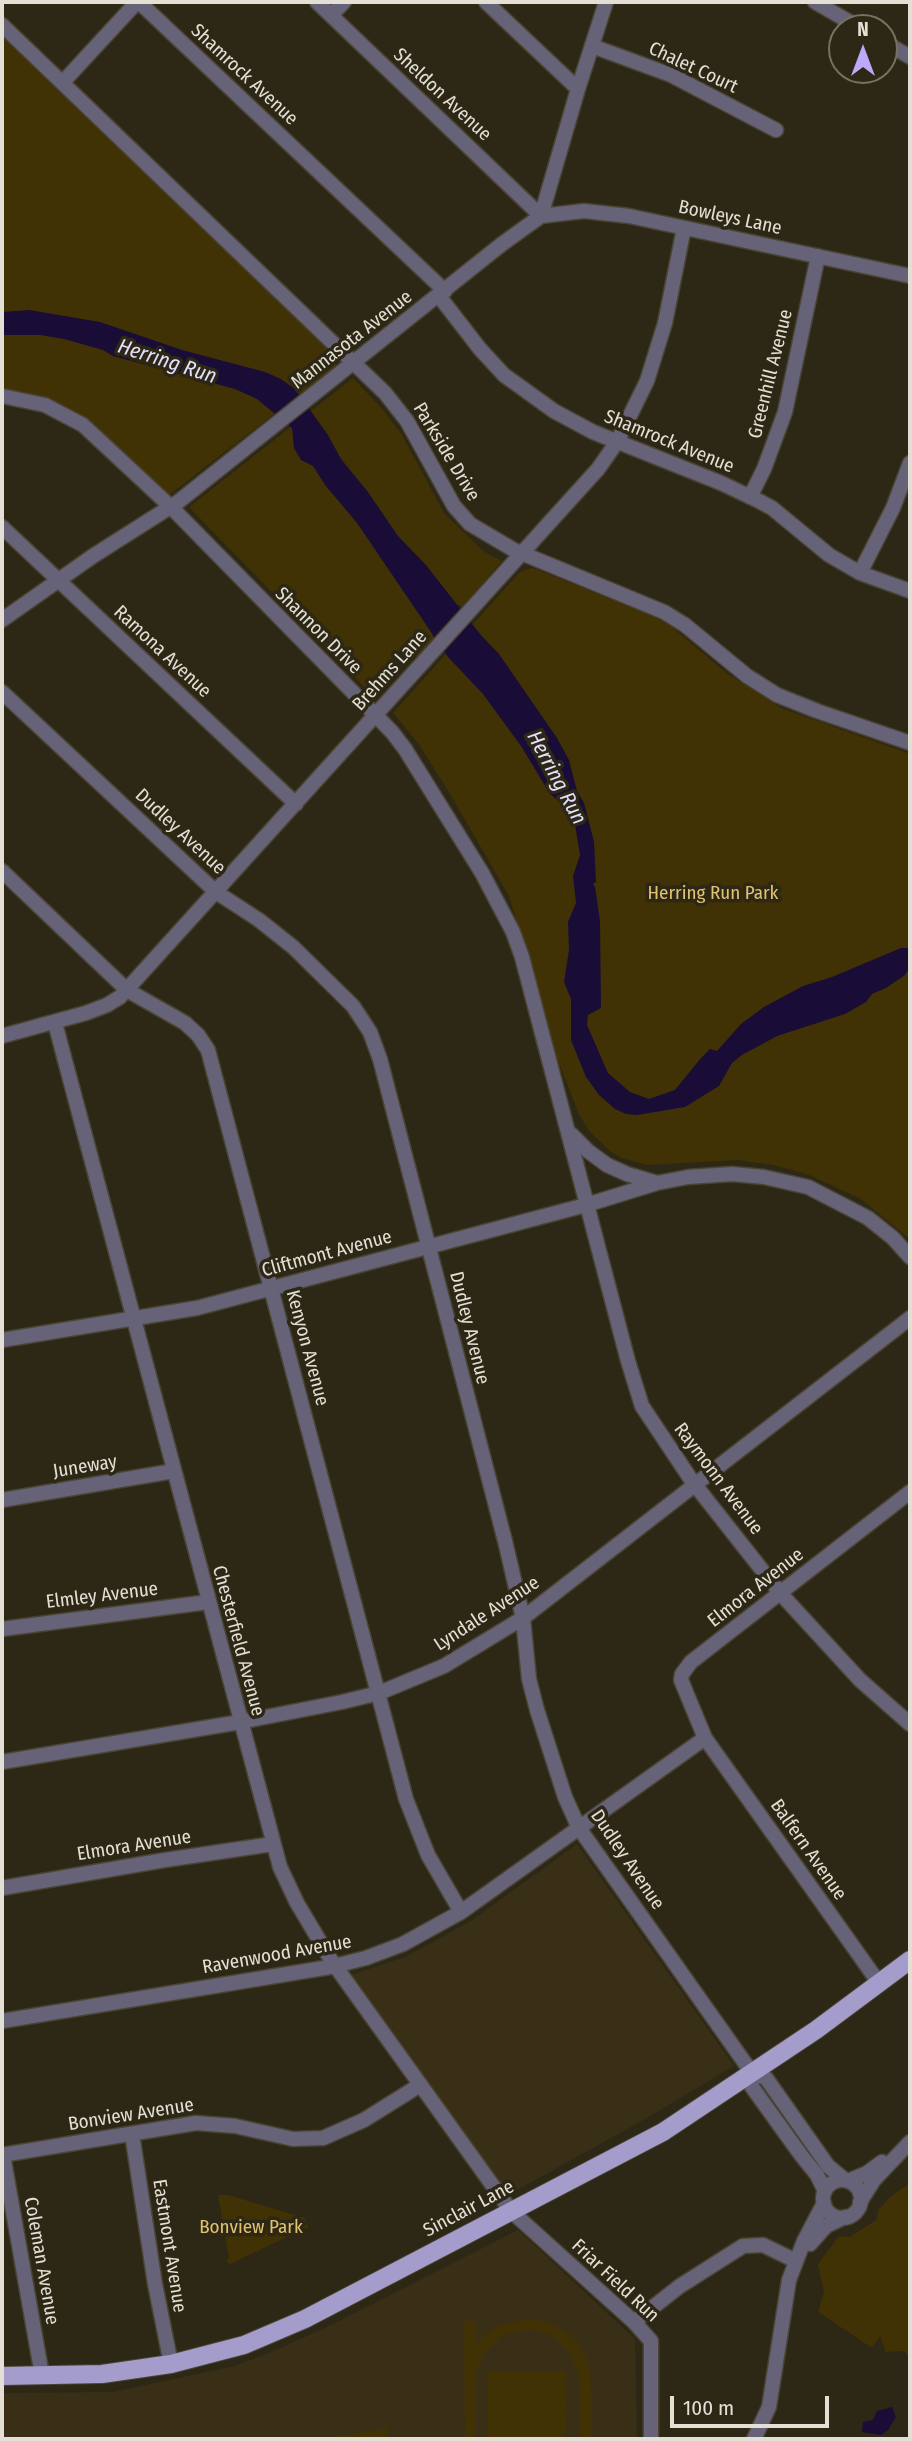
<!DOCTYPE html>
<style>
body{margin:0}
#map{position:relative;width:912px;height:2441px;overflow:hidden;background:#2d2715;font-family:"Fira Sans Condensed",sans-serif}
canvas{display:block}
.frame{position:absolute;inset:0;border:4px solid #e3dfd4;pointer-events:none}
.north{position:absolute;left:828px;top:14px;width:70px;height:70px;box-sizing:border-box;background:#2d2715;border:2px solid #767161;border-radius:50%;rotate:0deg;font-size:19px;font-weight:700;line-height:28px;text-align:center;color:#e3dfd4}
.north::after{content:'';display:block;margin:auto;width:24px;height:32px;background:#baaaf7;clip-path:polygon(50% 0,100% 100%,50% 72%,0 100%)}
.scale{position:absolute;left:670px;top:2396px;width:159px;height:32px;box-sizing:border-box;border:4px solid #e3dfd4;border-top:0;padding-left:9px;font-size:21px;line-height:24px;white-space:nowrap;color:#e3dfd4;-webkit-text-stroke:5px #2d2715;paint-order:stroke}
</style>
<div id="map">
<canvas width="912" height="2441"></canvas>
<div class="frame"></div>
<div class="north">N</div>
<div class="scale">100 m</div>
</div>
<script>
const c = document.querySelector('canvas').getContext('2d');
c.lineJoin = 'round';
function fill(path, color) {
  c.fillStyle = color;
  c.fill(path, 'evenodd');
}
function toPath(rows) {
  const path = new Path2D();
  for (const r of rows) {
    if (r.length === 3) {
      path.moveTo(r[0] + r[2], r[1]);
      path.arc(r[0], r[1], r[2], 0, 2 * Math.PI);
      continue;
    }
    path.moveTo(r[0], r[1]);
    for (let i = 2; i < r.length; i += 2) path.lineTo(r[i], r[i + 1]);
  }
  return path;
}
function trace(path, color, width, dash) {
  c.strokeStyle = color;
  c.lineWidth = width;
  c.lineCap = dash ? 'butt' : 'round';
  c.setLineDash(dash || []);
  c.stroke(path);
}
function label(font, color, halo, rows, align = 'center') {
  c.font = font + ' "Fira Sans Condensed",sans-serif';
  c.lineWidth = 7;
  c.setLineDash([]);
  c.textBaseline = 'middle';
  c.strokeStyle = halo;
  c.fillStyle = color;
  for (const [text, x, y, turn = 0] of rows) {
    c.save();
    c.translate(x, y);
    c.rotate((+turn || 0) * Math.PI / 180);
    c.textAlign = isNaN(turn) ? turn : align;
    if (halo) c.strokeText(text, 0, 0);
    c.fillText(text, 0, 0);
    c.restore();
  }
}
const built = toPath([
 [577,1844,734,2066,647,2118,508,2195,351,1975,405,1957,471,1921],
 [518,2230,635,2339,637,2439,2,2439,2,2393,113,2392,234,2366,267,2354,331,2325]
]);
const green = toPath([
 [2,36,338,359,336,366,169,495,94,425,60,404,25,392,2,390],
 [353,378,384,411,402,435,444,513,483,551,502,561,462,607,459,604,432,635,434,639,418,658,414,655,375,698,189,507],
 [533,568,655,617,672,627,725,672,781,708,910,754,910,1239,861,1199,807,1174,773,1165,738,1160,647,1165,622,1158,610,1151,589,1131,579,1114,557,1058,509,896,449,792,418,743,393,713,520,572],
 [910,2183,910,2357,904,2351,886,2352,880,2336,872,2348,818,2312,824,2292,818,2264,839,2236,850,2237,876,2220,879,2209,891,2196],
 [218,2195,228,2195,305,2218,308,2227,230,2264,226,2261,229,2258],
 [526,2319,545,2321,555,2325,574,2338,585,2354,591,2375,592,2439,579,2439,579,2377,571,2354,556,2338,541,2331,529,2330,509,2333,498,2339,483,2356,477,2369,476,2378,476,2439,465,2439,464,2321,475,2321,476,2344,483,2336,498,2326],
 [565,2371,566,2439,488,2439,487,2372],
 [387,2428,389,2439,321,2439]
]);
const water = toPath([
 [29,310,100,322,182,350,265,372,281,379,295,389,328,435,341,459,368,492,398,536,426,565,480,634,499,654,557,738,569,760,577,791,584,803,594,842,596,882,593,884,595,887,600,921,601,1008,588,1015,587,1025,608,1073,630,1092,649,1099,675,1090,701,1058,710,1049,717,1051,741,1024,764,1007,803,986,832,977,901,948,910,948,910,967,905,975,886,988,872,994,866,1002,845,1014,777,1036,742,1055,732,1063,719,1086,685,1107,637,1115,626,1114,615,1109,599,1095,586,1077,571,1040,571,999,564,982,569,950,568,922,576,903,573,876,580,855,574,819,570,810,550,794,521,746,483,694,448,657,357,523,325,485,313,466,301,460,294,448,292,428,257,399,235,389,113,356,103,350,64,339,40,335,2,335,2,312],
 [892,2407,896,2417,888,2430,881,2435,862,2432,863,2422,873,2420,877,2411]
]);
const minor = toPath([
 [139,2,445,291],
 [317,2,541,216],
 [486,2,578,89],
 [815,2,860,28],
 [331,15,344,2],
 [2,25,385,393,407,421,454,506,470,524,514,550,664,612,685,625,747,676,777,695,817,711,910,743],
 [884,42,910,57],
 [592,46,671,75,776,130],
 [63,82,137,2],
 [541,216,584,211,629,216,910,276],
 [439,296,480,349,504,375,554,411,593,432,721,483,759,501,772,508,829,555,860,573,910,591],
 [2,396,45,405,83,425,171,507,392,732,405,749,482,873,513,932,522,957,628,1361,642,1406,692,1481,781,1594,860,1680,910,1724],
 [750,497,764,469,785,412,818,256],
 [2,527,296,804],
 [860,573,893,508,910,463],
 [2,620,93,556,178,502,502,244,541,216,578,89,606,2],
 [2,692,216,892,259,920,293,947,353,1006,370,1032,380,1059,505,1541,523,1618,529,1679,537,1710,565,1797,579,1828,752,2073],
 [2,871,127,990,185,1023,198,1035,208,1050,406,1799,428,1855,461,1912],
 [55,1023,280,1867,297,1903,331,1960,511,2211,634,2322,651,2341,651,2439],
 [2,1036,86,1013,107,1005,120,997,598,469,617,442,647,381,665,323,684,228],
 [571,1134,588,1151,607,1165,627,1174,657,1183,688,1177,732,1174,764,1177,808,1187,868,1218,893,1238,910,1257],
 [2,1340,197,1308,586,1205,657,1183],
 [2,1500,174,1471],
 [2,1629,208,1602],
 [2,1762,240,1722,342,1702,379,1693,444,1666,523,1618,910,1318],
 [2,1888,165,1860,273,1844],
 [879,1983,705,1738,681,1680,682,1674,691,1662,910,1492],
 [2,2021,330,1967,366,1958,403,1944,461,1912,705,1738],
 [752,2073,766,2078,828,2166,845,2180],
 [752,2073,752,2087,801,2155,817,2175,825,2191],
 [132,2134,155,2284,171,2364],
 [2,2155,196,2123,235,2126,293,2139,323,2138,364,2120,420,2085],
 [3,2155,42,2375],
 [842,2199,19],
 [848,2181,867,2173,882,2162],
 [860,2202,874,2180,910,2142],
 [810,2244,826,2226,845,2217],
 [634,2322,680,2286,743,2246,763,2245,796,2261],
 [754,2439,769,2407,789,2280,804,2241,824,2203]
]);
const major = toPath([
 [2,2376,102,2374,171,2364,244,2345,305,2319,663,2132,816,2030,910,1960]
]);
const streetNames = [
 ["Chalet Court",693,68,25],
 ["Shamrock Avenue",244,75,43],
 ["Sheldon Avenue",442,95,43],
 ["Bowleys Lane",730,218,12],
 ["Mannasota Avenue",352,340,-38],
 ["Greenhill Avenue",771,374,-76],
 ["Shamrock Avenue",669,442,22],
 ["Parkside Drive",446,452,59],
 ["Shannon Drive",318,631,45],
 ["Ramona Avenue",162,652,43],
 ["Brehms Lane",390,671,-48],
 ["Dudley Avenue",180,832,43],
 ["Cliftmont Avenue",327,1254,-15],
 ["Dudley Avenue",469,1328,76],
 ["Kenyon Avenue",307,1348,75],
 ["Juneway",85,1467,-9],
 ["Raymonn Avenue",718,1479,53],
 ["Elmora Avenue",756,1588,-38],
 ["Elmley Avenue",102,1596,-7],
 ["Lyndale Avenue",487,1614,-33],
 ["Chesterfield Avenue",238,1641,75],
 ["Elmora Avenue",134,1846,-9],
 ["Balfern Avenue",808,1850,55],
 ["Dudley Avenue",627,1860,56],
 ["Ravenwood Avenue",277,1955,-10],
 ["Bonview Avenue",131,2115,-9],
 ["Sinclair Lane",469,2209,-28],
 ["Eastmont Avenue",169,2246,81],
 ["Coleman Avenue",41,2261,80],
 ["Friar Field Run",615,2281,43]
];
const parkNames = [
 ["Herring Run Park",713,894],
 ["Bonview Park",251,2228]
];
const waterNames = [
 ["Herring Run",167,362,18],
 ["Herring Run",556,778,62]
];
fill(built, '#382f16');
fill(green, '#413206');
fill(water, '#190c36');
trace(minor, '#4a4434', 17);
trace(major, '#4a4434', 20);
trace(minor, '#666278', 14);
trace(major, '#a49cca', 18);
label('19px', '#e3dfd4', '#2d2715', streetNames);
label('19px', '#e2c270', '#2d2715', parkNames);
label('italic 21px', '#e4dfff', '#2d2715', waterNames);
</script>
